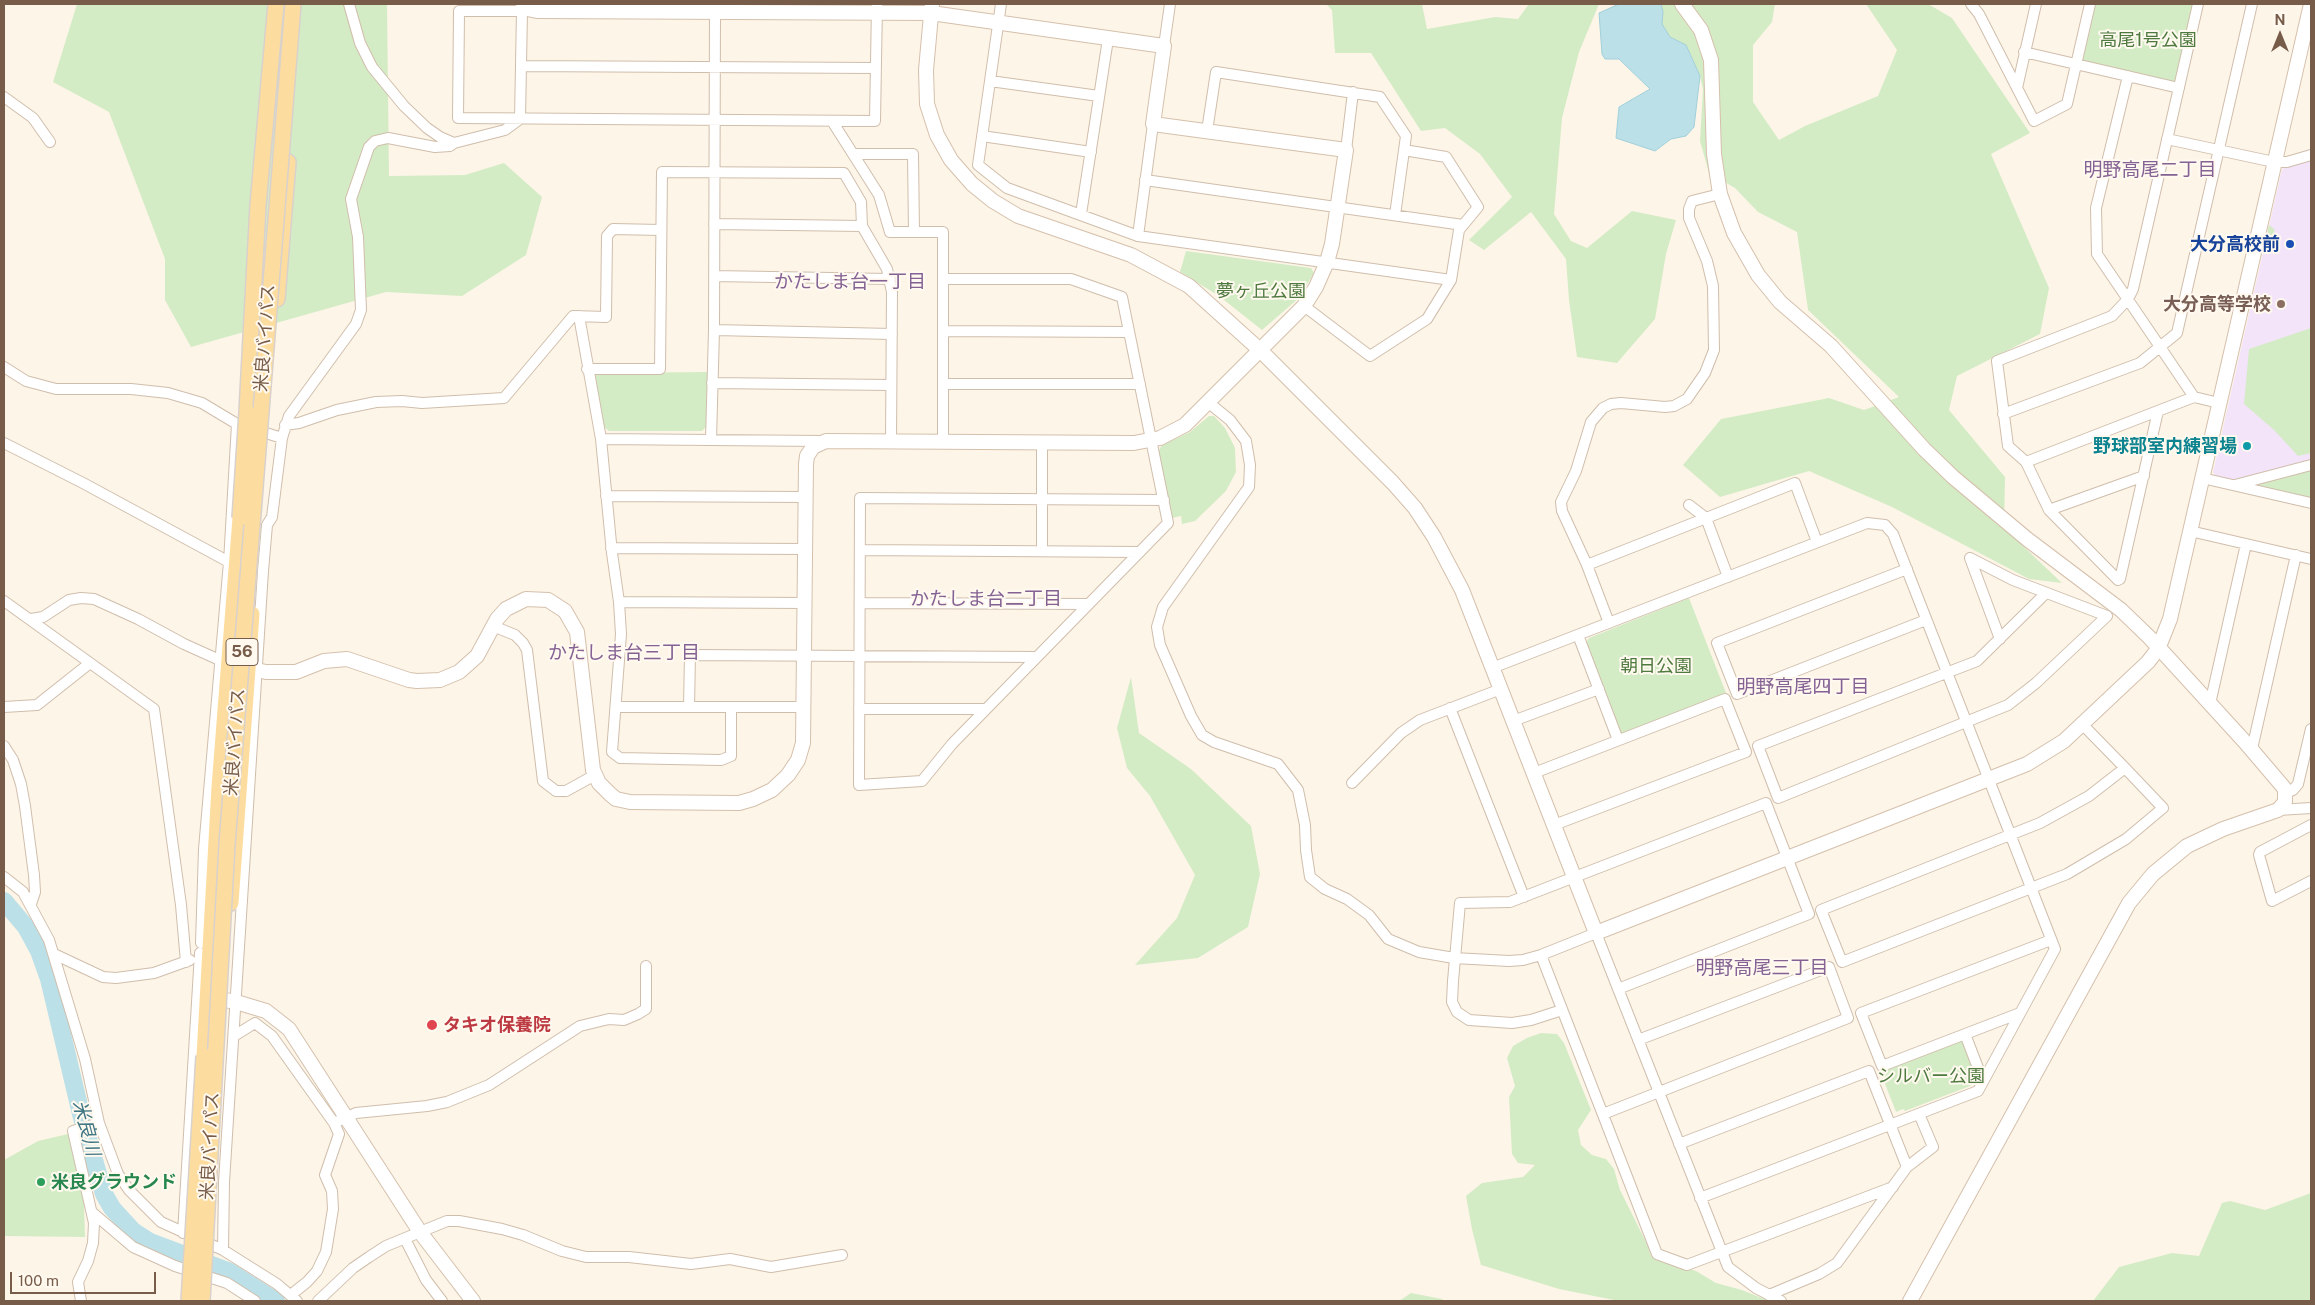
<!DOCTYPE html>
<meta charset="utf-8">
<style>
body{margin:0}
#map{position:relative;width:2315px;height:1305px;overflow:hidden;background:#fdf5e8;font-family:"Public Sans",sans-serif}
canvas{display:block}
.frame{position:absolute;inset:0;border:5px solid #785c4a;pointer-events:none}
.north{position:absolute;left:2255px;top:10px;width:50px;height:50px;-webkit-text-stroke:4px #fff9ef;paint-order:stroke;rotate:0deg;font-size:14px;font-weight:700;line-height:20px;text-align:center;color:#785c4a}
.north::after{content:'';display:block;margin:auto;width:18px;height:22px;background:#785c4a;clip-path:polygon(50% 0,100% 100%,50% 72%,0 100%)}
.scale{position:absolute;left:10px;top:1272px;width:146px;height:22px;box-sizing:border-box;border:2px solid #785c4a;border-top:0;padding-left:6px;font-size:15px;line-height:18px;white-space:nowrap;color:#785c4a;-webkit-text-stroke:4px #fff9ef;paint-order:stroke}
</style>
<div id="map">
<canvas width="2315" height="1305"></canvas>
<div class="frame"></div>
<div class="north">N</div>
<div class="scale">100 m</div>
</div>
<script>
const c = document.querySelector('canvas').getContext('2d');
c.lineJoin = 'round';
function fill(path, color) {
  c.fillStyle = color;
  c.fill(path, 'evenodd');
}
function toPath(rows) {
  const path = new Path2D();
  for (const r of rows) {
    path.moveTo(r[0], r[1]);
    for (let i = 2; i < r.length; i += 2) path.lineTo(r[i], r[i + 1]);
  }
  return path;
}
function trace(path, color, width, dash) {
  c.strokeStyle = color;
  c.lineWidth = width;
  c.lineCap = dash ? 'butt' : 'round';
  c.setLineDash(dash || []);
  c.stroke(path);
}
function label(font, color, halo, rows, align = 'center') {
  c.font = font + ' "Public Sans","Noto Sans JP",sans-serif';
  c.lineWidth = 4;
  c.setLineDash([]);
  c.textBaseline = 'middle';
  c.strokeStyle = halo;
  c.fillStyle = color;
  for (const [text, x, y, turn = 0] of rows) {
    c.save();
    c.translate(x, y);
    c.rotate((+turn || 0) * Math.PI / 180);
    c.textAlign = isNaN(turn) ? turn : align;
    if (halo) c.strokeText(text, 0, 0);
    c.fillText(text, 0, 0);
    c.restore();
  }
}
const education = toPath([
 [2311,160,2311,460,2233,480,2216,477,2213,472,2282,169]
]);
const green = toPath([
 [77,4,387,4,389,176,465,175,504,163,542,197,526,255,462,296,386,292,191,347,165,300,165,259,109,112,53,82],
 [1326,4,1422,4,1427,29,1495,17,1518,19,1529,4,1599,4,1579,52,1562,118,1554,214,1571,241,1587,248,1632,211,1676,220,1666,254,1655,319,1617,363,1577,357,1569,300,1566,259,1531,212,1484,250,1469,240,1512,197,1480,154,1445,128,1421,131,1371,53,1335,53,1332,10],
 [1661,4,1775,4,1772,22,1753,45,1753,102,1779,140,1805,126,1878,96,1897,50,1866,4,1928,4,1952,18,2030,133,1991,154,2049,288,2040,334,1957,376,1949,410,2005,477,2004,528,2062,583,2029,579,1892,507,1809,471,1720,497,1683,465,1721,419,1829,398,1864,410,1899,397,1808,310,1797,232,1758,212,1735,188,1709,173,1700,141,1703,89,1700,76,1686,45,1670,37,1661,24,1663,12],
 [2094,4,2193,4,2176,81,2173,82,2085,62,2082,58],
 [2269,225,2274,229,2276,240,2274,244,2267,250,2264,249],
 [1186,251,1311,268,1314,273,1299,298,1262,330,1219,296,1180,272],
 [2311,328,2311,453,2298,456,2274,430,2244,404,2249,349],
 [707,372,707,426,702,431,609,431,603,426,593,378,598,373],
 [1209,416,1214,416,1225,428,1235,448,1236,472,1226,491,1195,521,1182,524,1181,516,1172,518,1158,452,1162,445,1190,432],
 [2311,468,2311,499,2256,486,2257,482],
 [1689,598,1726,693,1619,735,1585,645,1589,638],
 [1131,677,1139,733,1191,769,1251,826,1260,874,1248,927,1198,958,1135,965,1177,918,1195,875,1150,796,1127,768,1117,728],
 [1541,1033,1557,1034,1564,1043,1591,1110,1578,1130,1581,1145,1592,1155,1606,1159,1614,1169,1620,1190,1647,1244,1651,1256,1696,1271,1716,1283,1742,1290,1769,1301,1619,1301,1559,1289,1481,1265,1472,1229,1466,1196,1482,1183,1523,1177,1535,1165,1518,1163,1512,1154,1509,1097,1515,1086,1507,1058,1513,1046,1527,1038],
 [1963,1039,1978,1076,1970,1086,1905,1111,1903,1109,1896,1112,1880,1071],
 [68,1134,84,1203,85,1237,4,1236,4,1160,38,1141],
 [2311,1193,2311,1301,2093,1301,2119,1267,2172,1253,2199,1256,2222,1203,2230,1201,2265,1210],
 [1411,1293,1442,1299,1444,1301,1399,1301]
]);
const water = toPath([
 [1619,4,1661,4,1663,12,1662,24,1670,37,1686,45,1700,76,1694,127,1686,136,1671,139,1655,151,1616,138,1619,107,1650,89,1619,59,1605,59,1602,54,1599,13,1619,4]
]);
const river = toPath([
 [4,901,26,927,39,951,49,979,81,1114,98,1174,104,1194,112,1208,133,1231,150,1242,230,1272,276,1301]
]);
const street = toPath([
 [349,4,360,43,372,67,404,106,427,128,440,137,454,143,505,130,520,119,522,11],
 [1001,4,978,165,1007,188,1138,236,1451,280],
 [1971,4,1979,14,2034,121,2067,104,2090,4],
 [534,11,459,11,458,118,875,121,877,4],
 [1164,46,1170,4],
 [2024,52,2179,88],
 [521,66,875,68],
 [2128,76,2096,208,2097,254,2194,397],
 [990,81,1099,96],
 [2017,88,2036,4],
 [4,97,33,118,50,142],
 [832,121,879,195,890,232,943,232,943,441],
 [1207,131,1216,72,1380,97,1406,136,1395,215],
 [982,136,1091,152],
 [2167,139,2274,162,2287,162,2311,155],
 [1346,150,1353,92],
 [855,154,913,154,914,232],
 [1145,180,1463,225],
 [1081,214,1108,39],
 [714,224,862,226],
 [1138,236,1153,124],
 [714,276,890,279],
 [943,279,1071,279,1122,297,1168,523,952,744,922,781,859,785,860,498,1164,500],
 [1304,306,1370,356,1427,319,1451,280,1459,230,1478,207,1446,157,1404,150],
 [579,316,601,439,612,553,619,602,621,634,612,752,620,758,721,760,731,756,731,707],
 [714,330,892,334],
 [943,331,1129,332],
 [4,367,26,381,56,389,131,389,168,393,202,403,237,424,282,438],
 [587,369,660,369,662,172,844,173,861,202,862,226,887,269,892,292,891,441],
 [712,383,891,385],
 [943,384,1140,384],
 [1209,403,1230,420,1246,441,1250,465,1249,487,1163,607,1157,627,1160,645,1191,716,1202,735,1214,742,1278,764,1298,790,1305,825,1306,850,1310,877,1325,889,1347,899,1369,915,1388,939,1419,952,1454,958,1509,961,1523,960,1541,955,1596,933,1728,1267,1756,1288,1781,1301],
 [2158,411,2120,579,2118,580,2049,510,2026,462,2008,446,1997,361,2112,316,2128,299,2133,289,2198,4],
 [2003,414,2140,363,2177,333,2252,4],
 [285,425,299,423,337,410,376,402,402,401,422,403,504,398,573,316,606,317,607,236,613,229,661,230],
 [601,439,822,441],
 [711,440,714,330,715,12],
 [4,443,83,483,229,562],
 [2026,462,2194,397,2219,403],
 [2202,478,2311,503],
 [2235,485,2311,465],
 [606,496,806,497],
 [1689,505,1706,518,1728,577],
 [2049,510,2144,476],
 [2190,531,2311,559],
 [611,548,805,549],
 [860,550,1140,552],
 [1042,551,1042,442],
 [1970,558,2013,580,2107,616,2036,683,2008,705,1778,798,1758,746,1977,661,2046,593],
 [1970,558,2000,639],
 [1587,565,1795,483,1817,542],
 [1907,569,1717,643,1737,694,1926,620],
 [4,601,154,709,181,905,186,962],
 [619,602,805,603],
 [860,603,1089,604],
 [31,619,43,617,69,600,81,598,94,599,138,619,184,644,224,662],
 [1609,623,1587,565,1562,511,1561,502,1576,471,1591,422,1603,408,1611,404,1621,403,1665,407,1674,406,1687,399,1705,373,1714,350,1713,286,1707,261,1689,218,1689,209,1692,201,1720,194],
 [493,626,515,635,523,643,527,650,543,781,556,791,566,791,595,775],
 [1578,635,1618,740],
 [1492,668,1867,523,1885,525,1893,534,2055,949,1978,1091,1700,1198],
 [2210,704,2246,544],
 [4,707,37,705,90,663],
 [616,707,804,707],
 [689,707,690,655,1036,657],
 [1450,708,1524,897],
 [859,709,985,709],
 [1513,721,1599,689],
 [2083,725,2125,768,2163,808,2126,839,2067,874,1842,962,1821,910,2040,823,2089,796,2125,768],
 [4,746,13,760,21,784,25,806,34,875,35,892,31,904],
 [2252,749,2296,555],
 [1534,773,1725,699,1746,752,1554,825],
 [1352,783,1401,733,1420,720,1501,689],
 [2286,793,2293,790,2298,784,2311,729],
 [2278,810,2311,808],
 [2311,825,2260,852,2259,855,2272,901,2311,881],
 [4,877,23,892,49,940,85,1059,99,1123,118,1174,129,1190,161,1222,223,1250,277,1284,297,1301],
 [201,943,204,849,229,562,237,424],
 [54,954,103,977,116,978,154,973,190,960],
 [1541,955,1657,1254,1687,1265,1893,1187],
 [1562,1010,1531,1020,1512,1023,1469,1020,1457,1012,1452,1002,1453,981,1460,903,1510,902,1766,803,1809,914,1618,989],
 [2020,1013,1882,1066,1861,1013,2051,940],
 [1965,1034,1983,1081],
 [234,1036,255,1023,272,1036,334,1123,339,1134,325,1175,332,1191,333,1209,326,1252,317,1271,307,1282,292,1294],
 [1603,1114,1848,1018,1829,967,1638,1040],
 [334,1123,356,1113,427,1106,447,1102,489,1085,580,1026,609,1019,624,1020,638,1014,646,1009,646,966],
 [1679,1144,1869,1071,1907,1167],
 [93,1213,133,1247,175,1266,227,1283,255,1301],
 [183,1233,200,953],
 [405,1239,426,1280,442,1301],
 [223,1250,224,1182,263,571,267,525,272,517,282,438,289,416,356,324,361,310,358,237,351,199,369,147,375,141,388,138,435,147,450,146,454,143],
 [1769,1295,1819,1274,1837,1263,1907,1167,1933,1147,1919,1114],
 [81,1301,78,1282,88,1261,93,1243,94,1223,73,1131,99,1123],
 [318,1301,353,1268,369,1257,386,1246,447,1221,459,1221,502,1229,523,1235,562,1251,586,1257,629,1257,691,1264,730,1259,771,1267,842,1255]
]);
const secondary = toPath([
 [932,4,926,70,927,104,937,135,951,160,972,184,993,201,1018,216,1131,255,1189,286,1261,351,1393,483,1415,508,1434,537,1462,590,1596,933,2027,764,2064,741,2148,662,2158,649,2170,619,2311,4],
 [1682,4,1701,30,1711,60,1714,154,1720,194,1734,233,1758,275,1780,302,1831,346,1924,449,1953,477,2027,539,2121,610,2150,638,2245,742,2285,789,2285,802,2278,810,2223,829,2187,846,2153,874,2129,903,1910,1301],
 [238,666,266,672,296,672,324,661,347,659,409,680,417,681,440,680,459,672,477,656,497,619,506,609,526,599,548,600,565,611,577,632,593,770,599,783,610,794,616,799,630,802,739,803,753,799,772,790,788,775,798,760,803,743,806,464,807,456,813,447,826,441,1134,443,1160,438,1185,425,1304,306,1316,287,1327,262,1332,244,1346,150,1153,124,1164,46,931,13,537,11,527,9,523,4],
 [209,997,236,1002,266,1011,289,1029,420,1232,473,1301]
]);
const primary = toPath([
 [277,299,288,162],
 [247,412,258,205,276,4],
 [231,903,252,614],
 [204,1056,219,787,240,518]
]);
const primaryBridge = toPath([
 [240,518,247,412],
 [189,1301,204,1056],
 [202,1301,227,844,293,4]
]);
const markers = [
 [2290,244,5,"#1a4fb4"],
 [2281,304,5,"#8d6e63"],
 [2247,446,5,"#0f9aa8"],
 [432,1025,6,"#e0444e"],
 [41,1182,5,"#2e9e5b"]
];
const shields = [
 [242,652,32]
];
const shieldNames = [
 ["56",242,652]
];
const parkNames = [
 ["高尾1号公園",2148,40],
 ["夢ヶ丘公園",1261,291],
 ["朝日公園",1656,666],
 ["シルバー公園",1931,1076]
];
const transitNames = [
 ["大分高校前",2280,244]
];
const educationNames = [
 ["大分高等学校",2271,304]
];
const streetNames = [
 ["米良バイパス",265,338,-86],
 ["米良バイパス",235,742,-86],
 ["米良バイパス",210,1146,-87]
];
const cultureNames = [
 ["野球部室内練習場",2237,446]
];
const healthNames = [
 ["タキオ保養院",443,1025]
];
const leisureNames = [
 ["米良グラウンド",51,1182]
];
const neighbourhoodNames = [
 ["明野高尾二丁目",2150,170],
 ["かたしま台一丁目",850,282],
 ["かたしま台二丁目",986,599],
 ["かたしま台三丁目",624,653],
 ["明野高尾四丁目",1803,687],
 ["明野高尾三丁目",1762,968]
];
const waterNames = [
 ["米良川",86,1128,75]
];
fill(education, '#f3e4fa');
fill(green, '#d4ecc5');
fill(water, '#bbe0e8');
trace(water, '#a1cfda', 1);
trace(river, '#bbe0e8', 18);
trace(street, '#d0beac', 12);
trace(secondary, '#d5c0ac', 16);
trace(primary, '#d9d1cc', 18);
trace(street, '#fff', 10);
trace(secondary, '#fff', 14);
trace(primary, '#fddd9f', 15);
trace(primaryBridge, '#d9d1cc', 18, []);
trace(primaryBridge, '#fddd9f', 15);
for (const [x, y, r, color] of markers) {
  const dot = new Path2D();
  dot.arc(x, y, r, 0, 2 * Math.PI);
  c.fillStyle = color;
  c.fill(dot);
  trace(dot, '#fff9ef', 2);
}
for (const [x, y, w] of shields) {
  const box = new Path2D();
  box.roundRect(x - w / 2, y - 13.5, w, 27, 4);
  c.fillStyle = '#fff9ef';
  c.fill(box);
  trace(box, '#785c4a', 1);
}
label('bold 16px', '#785c4a', null, shieldNames);
label('18px', '#4e793f', '#fff9ef', parkNames);
label('bold 18px', '#164399', '#fff9ef', transitNames, 'right');
label('bold 18px', '#785e54', '#fff9ef', educationNames, 'right');
label('18px', '#785c4a', '#fff9ef', streetNames);
label('bold 18px', '#0d838f', '#fff9ef', cultureNames, 'right');
label('bold 18px', '#be3a42', '#fff9ef', healthNames, 'left');
label('bold 18px', '#27864d', '#fff9ef', leisureNames, 'left');
label('19px', '#856294', '#fff9ef', neighbourhoodNames);
label('italic 19px', '#407785', '#fff9ef', waterNames);
</script>
